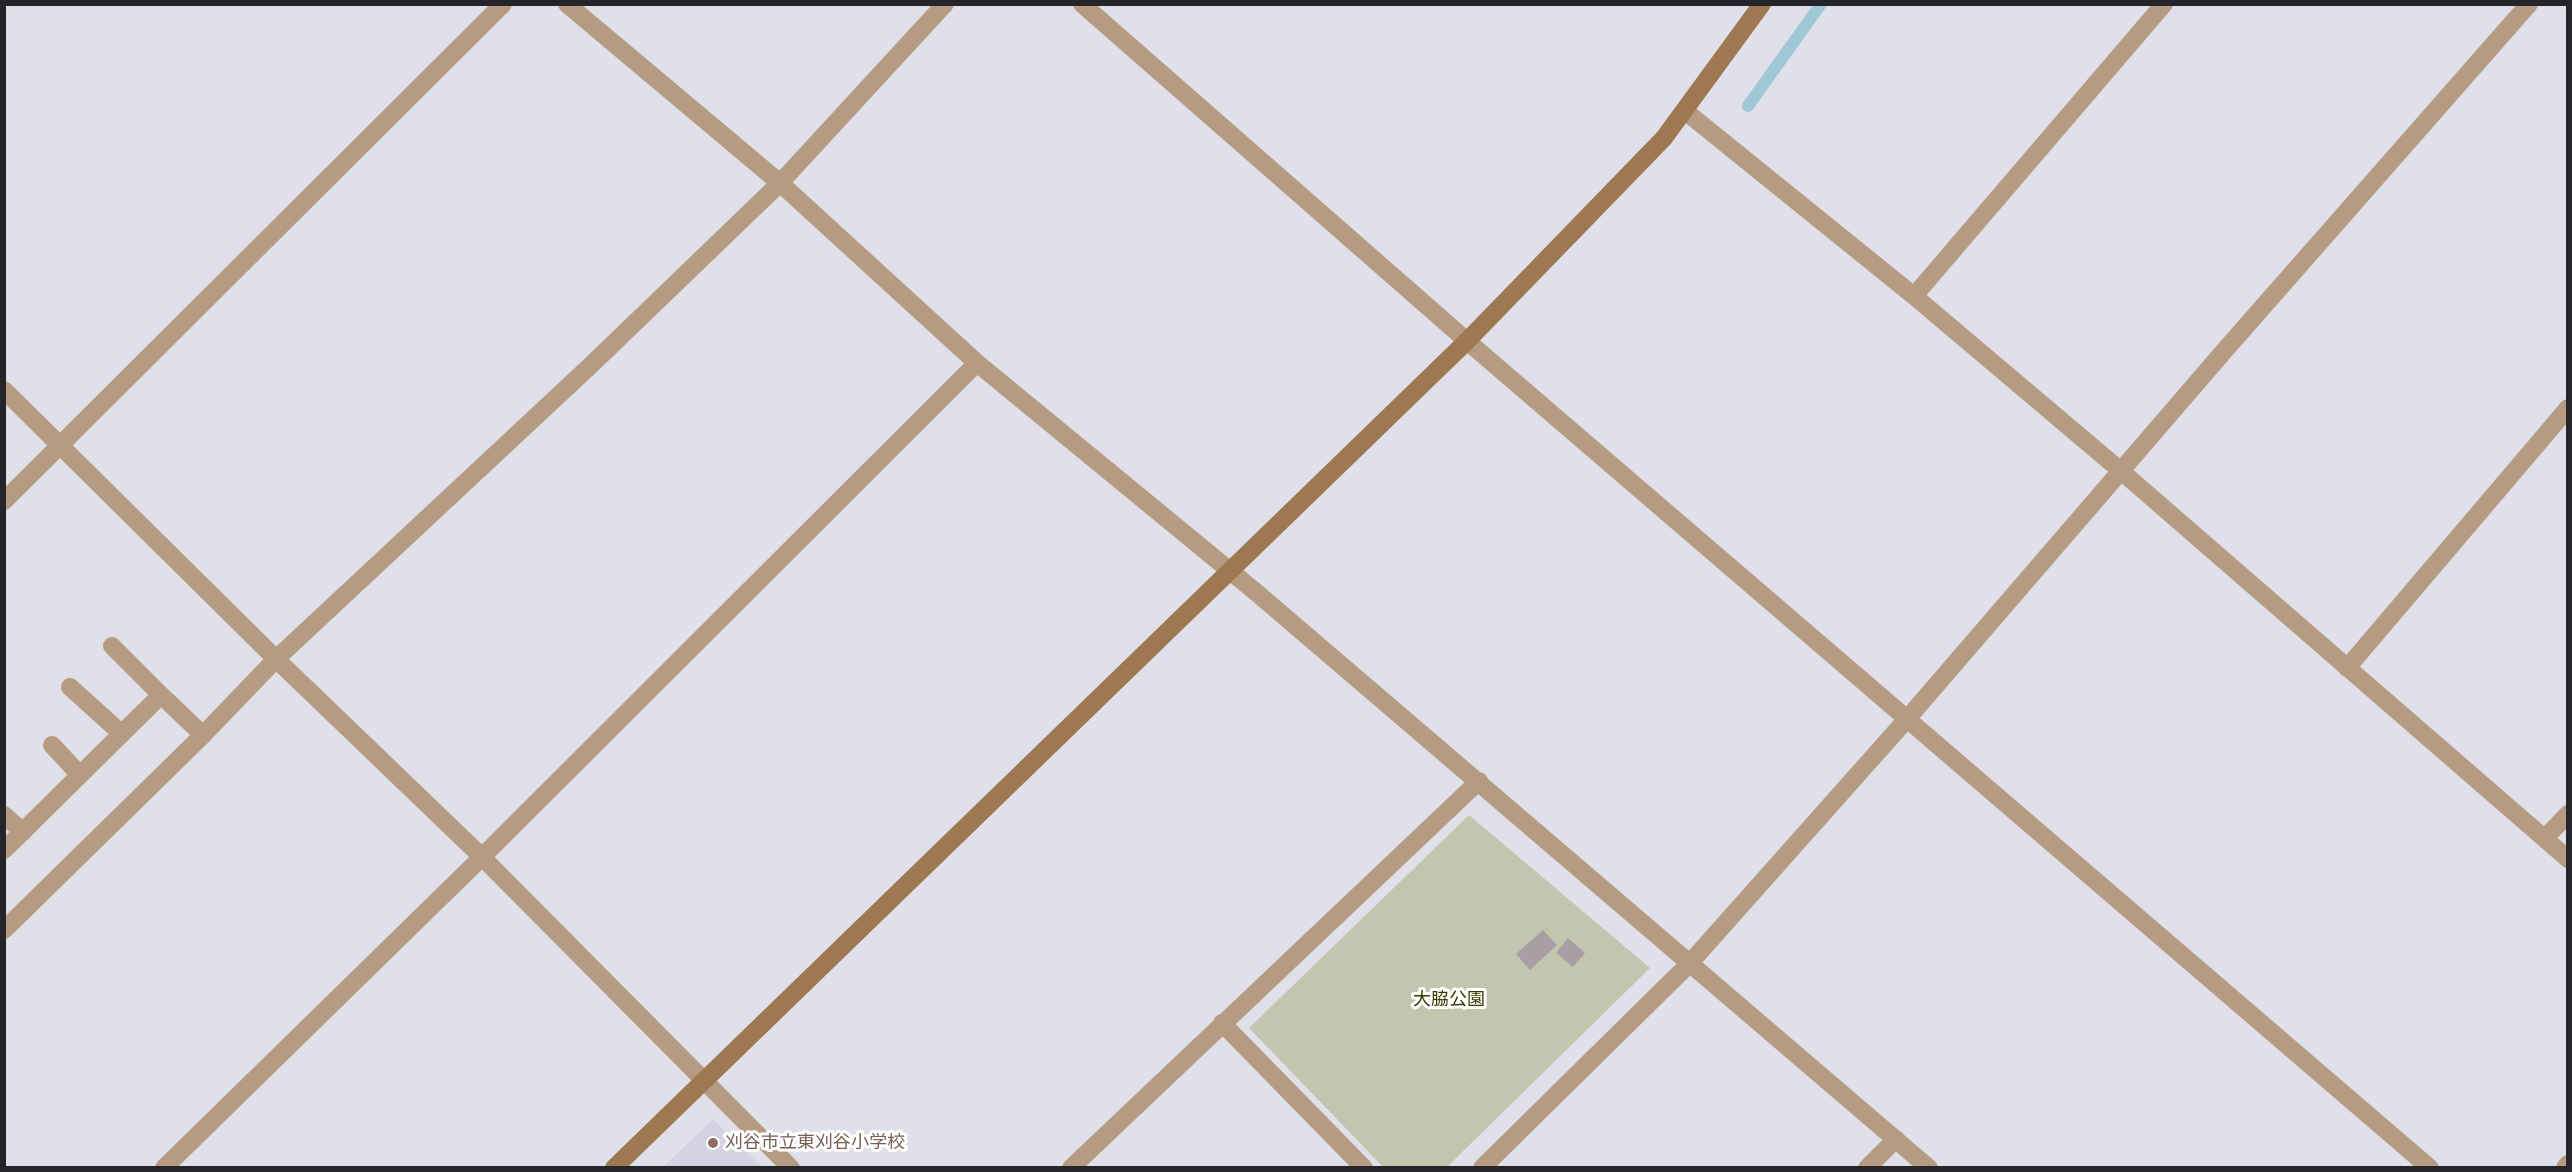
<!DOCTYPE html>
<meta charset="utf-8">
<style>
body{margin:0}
#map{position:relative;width:2572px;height:1172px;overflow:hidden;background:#e0e0ea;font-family:Signika,sans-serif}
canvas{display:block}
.frame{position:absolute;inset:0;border:6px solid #252428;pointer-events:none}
</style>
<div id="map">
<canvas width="2572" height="1172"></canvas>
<div class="frame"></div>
</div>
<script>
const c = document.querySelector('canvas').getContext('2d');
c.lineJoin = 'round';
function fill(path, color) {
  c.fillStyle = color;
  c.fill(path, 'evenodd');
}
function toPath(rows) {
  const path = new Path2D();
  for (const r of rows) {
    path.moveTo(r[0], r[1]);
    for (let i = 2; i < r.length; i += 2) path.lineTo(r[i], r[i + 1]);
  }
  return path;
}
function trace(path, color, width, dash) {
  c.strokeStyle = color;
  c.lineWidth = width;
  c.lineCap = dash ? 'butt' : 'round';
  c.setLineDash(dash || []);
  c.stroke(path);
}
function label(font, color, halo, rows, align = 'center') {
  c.font = font + ' Signika,"Noto Sans JP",sans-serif';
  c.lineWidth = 6;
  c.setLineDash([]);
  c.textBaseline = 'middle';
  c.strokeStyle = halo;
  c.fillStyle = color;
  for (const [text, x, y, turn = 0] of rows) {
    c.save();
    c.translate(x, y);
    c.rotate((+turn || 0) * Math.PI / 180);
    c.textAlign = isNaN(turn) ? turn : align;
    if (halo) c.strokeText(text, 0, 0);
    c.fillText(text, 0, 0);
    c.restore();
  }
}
const built = toPath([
 [713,1119,762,1167,663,1167]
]);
const green = toPath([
 [1469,815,1650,968,1447,1167,1383,1167,1249,1028]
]);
const stream = toPath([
 [1748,106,1821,4]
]);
const building = toPath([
 [1543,930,1557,945,1530,970,1516,954],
 [1568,938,1585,953,1573,967,1556,953]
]);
const lane = toPath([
 [112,646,161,695],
 [70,687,122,734],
 [52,745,80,775],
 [4,815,23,832],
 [4,850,161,695,203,735]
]);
const street = toPath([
 [567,4,780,183,977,363,1257,593,1929,1168],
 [1082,4,1467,341,2430,1168],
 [1685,111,1914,296,2121,471,2568,859],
 [1914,296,2164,4],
 [4,390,276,659,482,857,791,1168],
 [4,501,503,4],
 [2347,668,2568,408],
 [2545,838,2568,814],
 [4,930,203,735,276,659,590,366,780,183,945,4],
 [1222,1023,1364,1168],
 [164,1168,482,857,977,363],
 [1071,1168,1479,781],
 [1482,1168,1689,964,1907,719,2225,350,2529,4],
 [1867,1168,1896,1139],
 [2565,1168,2568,1164]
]);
const secondary = toPath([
 [614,1168,1467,341,1664,138,1762,4]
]);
const markers = [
 [713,1143,6,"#8d6e63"]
];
const parkNames = [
 ["大脇公園",1449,1000]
];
const educationNames = [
 ["刈谷市立東刈谷小学校",725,1143]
];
fill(built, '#d3d3e4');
fill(green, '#c3c6af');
trace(stream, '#a0c8d4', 12);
fill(building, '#a89ea4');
trace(lane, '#b59b81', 18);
trace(street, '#b59b81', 18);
trace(secondary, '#9e7851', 18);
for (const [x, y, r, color] of markers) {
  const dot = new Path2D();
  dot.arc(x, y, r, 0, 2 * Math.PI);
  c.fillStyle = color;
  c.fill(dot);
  trace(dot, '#fff', 2);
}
label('18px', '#383c01', '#fff', parkNames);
label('18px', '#785e54', '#fff', educationNames, 'left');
</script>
